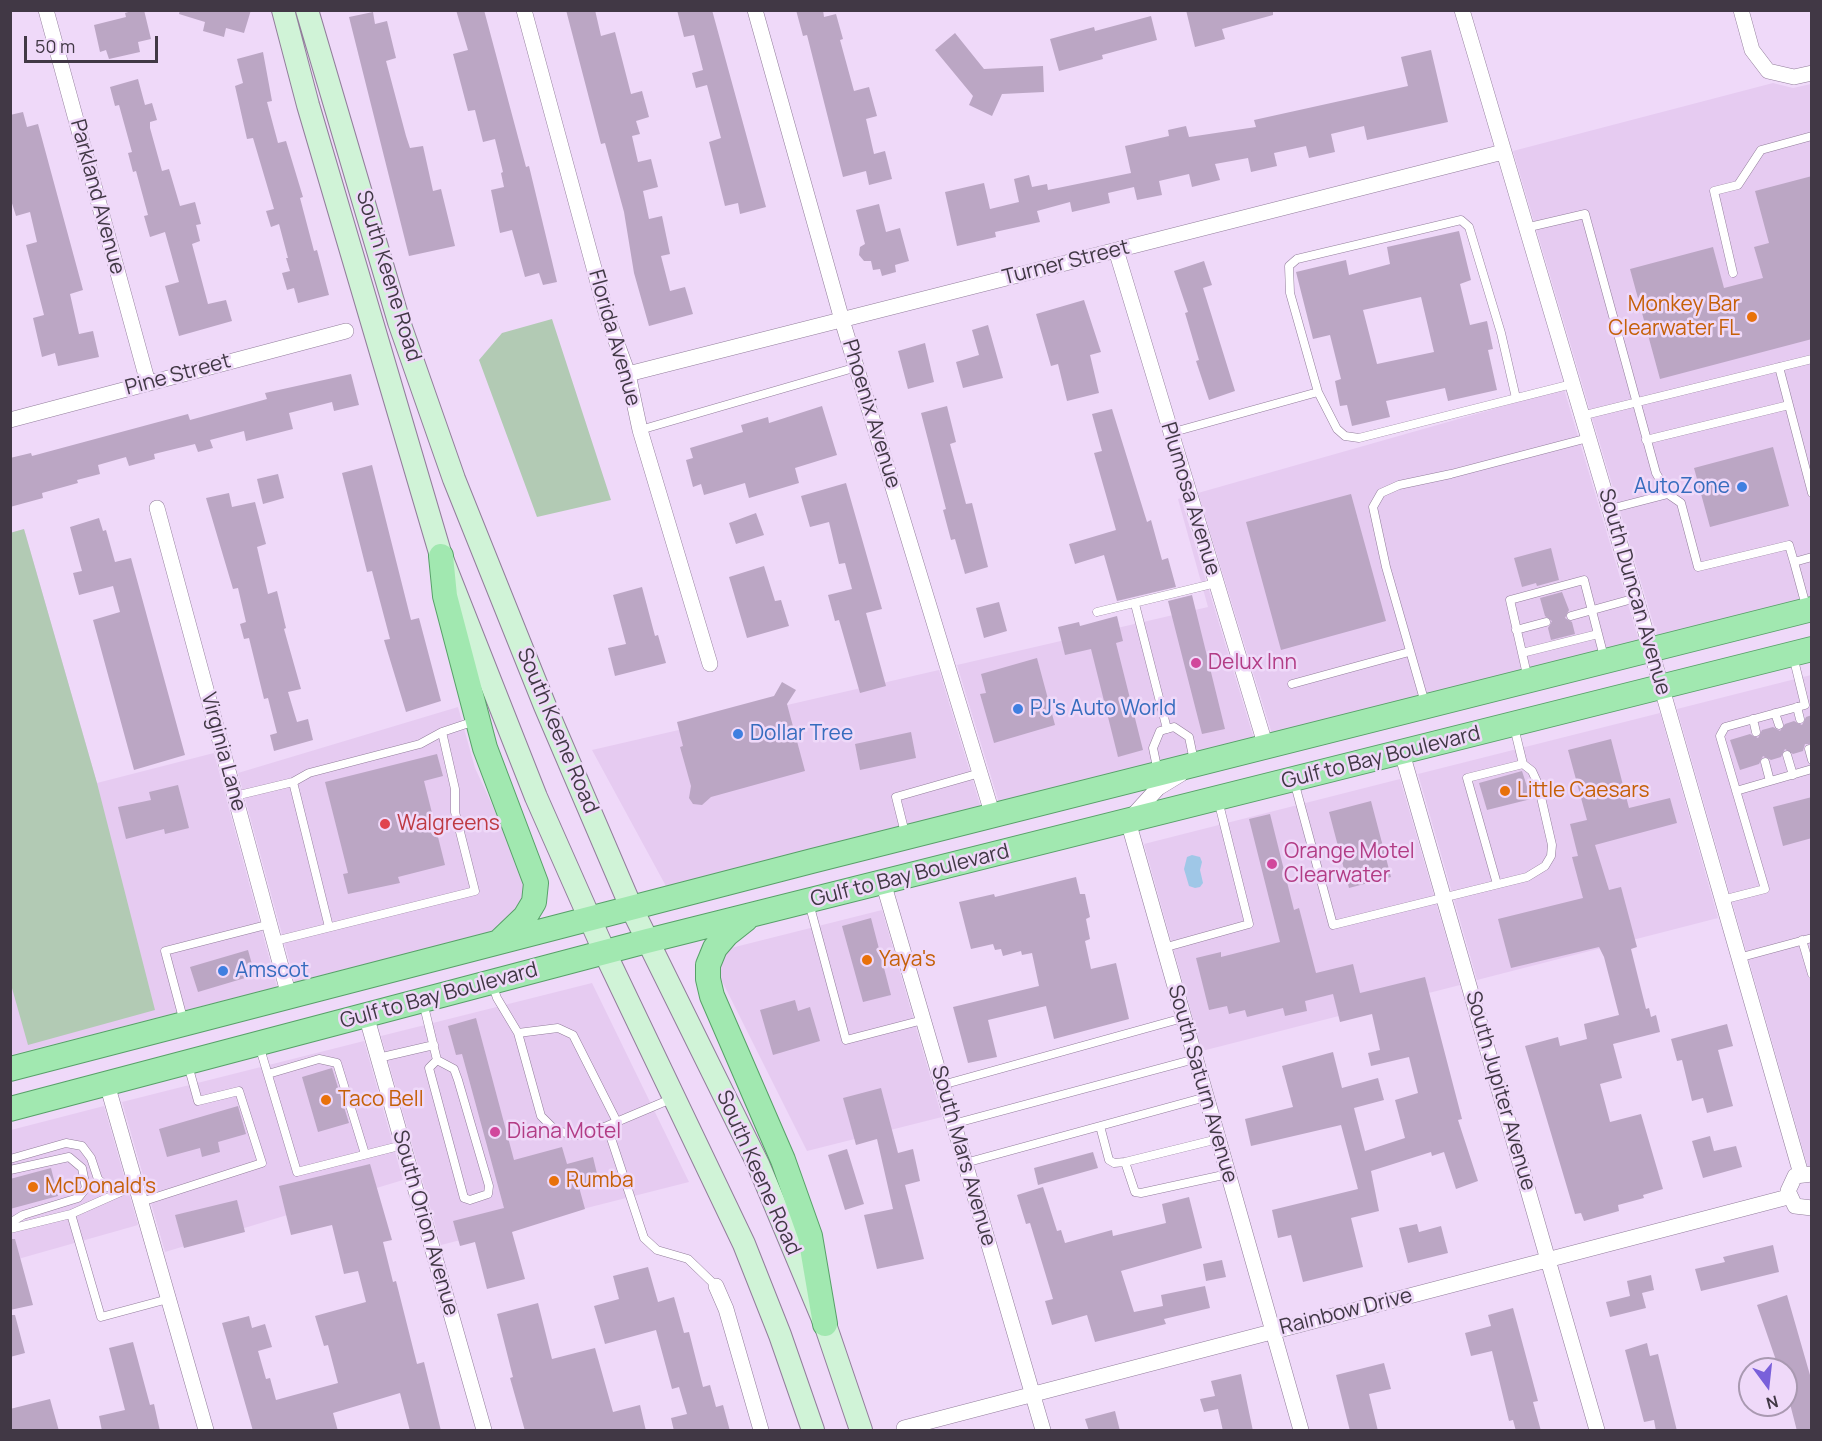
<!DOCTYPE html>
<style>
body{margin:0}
#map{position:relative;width:1822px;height:1441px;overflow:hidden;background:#efd9f9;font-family:Manrope,sans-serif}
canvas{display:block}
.frame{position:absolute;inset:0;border:12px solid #413845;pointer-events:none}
.north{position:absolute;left:1738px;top:1357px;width:60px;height:60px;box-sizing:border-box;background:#efd9f9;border:2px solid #a999b1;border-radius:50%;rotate:165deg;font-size:16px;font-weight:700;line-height:24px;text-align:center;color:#413845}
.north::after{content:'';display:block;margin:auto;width:21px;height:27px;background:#7960da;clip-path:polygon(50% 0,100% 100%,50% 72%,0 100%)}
.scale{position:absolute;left:24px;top:36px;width:134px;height:27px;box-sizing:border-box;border:3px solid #413845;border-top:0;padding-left:8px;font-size:18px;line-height:21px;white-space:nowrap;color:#413845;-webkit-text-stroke:4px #efd9f9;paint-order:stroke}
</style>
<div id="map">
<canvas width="1822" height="1441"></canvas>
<div class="frame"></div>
<div class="north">N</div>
<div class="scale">50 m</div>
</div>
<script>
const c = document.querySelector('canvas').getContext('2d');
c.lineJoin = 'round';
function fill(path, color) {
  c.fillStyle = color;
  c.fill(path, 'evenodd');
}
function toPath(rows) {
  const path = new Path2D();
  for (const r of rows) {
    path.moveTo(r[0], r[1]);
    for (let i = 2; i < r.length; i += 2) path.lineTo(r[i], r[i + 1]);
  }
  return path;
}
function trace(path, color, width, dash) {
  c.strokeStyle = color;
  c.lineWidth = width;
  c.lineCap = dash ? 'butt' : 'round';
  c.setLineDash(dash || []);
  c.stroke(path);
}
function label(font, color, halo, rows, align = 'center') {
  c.font = font + ' Manrope,sans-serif';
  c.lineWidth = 5;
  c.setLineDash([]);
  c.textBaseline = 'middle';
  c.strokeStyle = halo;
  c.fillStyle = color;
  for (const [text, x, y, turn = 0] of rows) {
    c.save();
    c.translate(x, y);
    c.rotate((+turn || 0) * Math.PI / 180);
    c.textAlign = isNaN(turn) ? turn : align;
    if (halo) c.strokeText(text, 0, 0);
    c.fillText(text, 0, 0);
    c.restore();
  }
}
const built = toPath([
 [1773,83,1793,88,1811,84,1811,597,1657,636,1513,151],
 [1564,389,1639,641,1272,734,1198,493],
 [1181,498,1254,739,999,803,957,665,1208,607,1178,499],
 [24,529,97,783,214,753,277,987,11,1055,10,533],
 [939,670,981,808,667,888,592,750],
 [1811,675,1811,1178,1677,709],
 [458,707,475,768,524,873,525,897,518,910,495,931,295,982,238,773],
 [1660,713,1718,918,1477,980,1418,774],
 [1400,779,1460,985,1202,1051,1144,844],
 [882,910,942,1117,807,1151,717,971,727,949],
 [592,983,689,1182,441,1245,381,1036],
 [364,1041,403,1180,165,1252,122,1102],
 [104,1106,138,1225,11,1261,11,1130]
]);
const green = toPath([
 [552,319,611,500,537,517,479,360,502,333],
 [24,529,97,783,155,1010,28,1045,10,981,10,533]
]);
const water = toPath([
 [1192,855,1200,857,1202,862,1200,870,1203,883,1200,887,1195,888,1189,886,1184,869,1187,857]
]);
const building = toPath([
 [135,10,144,10,151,39,138,42,140,52,109,59,106,50,100,52,94,25,126,17,125,13],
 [180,10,251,10,244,33,226,28,224,37,203,31,205,22,179,14],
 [456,10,484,10,526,167,529,166,557,282,543,285,539,273,525,277,512,230,500,233,491,190,504,187,501,173,503,172,495,139,483,142,475,110,468,111,453,54,468,50],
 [566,10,595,10,601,36,615,32,631,94,642,91,649,117,636,121,640,134,632,136,638,162,651,159,658,187,643,191,649,219,662,216,670,254,661,256,670,291,685,287,693,314,649,326,634,273,624,212,605,143,601,144],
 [677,10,712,10,766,207,740,214,738,203,725,206,709,142,721,138,707,85,696,88,692,73,703,70,694,35,684,37],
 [796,10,823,10,824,17,836,14,843,39,840,40,854,91,869,87,877,116,866,119,874,154,885,151,892,179,869,185,866,171,843,177,807,35,803,36],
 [1186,10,1273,10,1273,15,1222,29,1225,39,1195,47],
 [373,12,375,24,387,21,396,58,386,61,406,136,410,148,423,146,433,191,441,189,455,246,409,256,349,17],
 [1151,16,1157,40,1102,55,1103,59,1059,71,1050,39,1094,27,1095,31],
 [955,33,984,69,1043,66,1044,92,1002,94,992,116,969,105,973,96,935,50],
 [1431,50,1448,122,1367,140,1364,126,1331,134,1335,152,1309,158,1306,146,1274,153,1277,166,1251,172,1248,158,1215,164,1220,180,1192,187,1189,174,1159,181,1162,195,1137,200,1134,187,1108,193,1110,203,1072,212,1070,202,1037,211,1040,222,995,232,996,237,957,246,945,192,984,183,990,209,1019,202,1014,179,1029,175,1032,187,1047,184,1048,190,1131,173,1125,146,1169,136,1168,130,1186,126,1189,137,1256,127,1254,120,1408,86,1401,57],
 [263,52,272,101,267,102,278,143,286,141,303,197,300,198,314,251,317,250,329,295,298,303,294,288,287,290,282,273,290,271,286,258,288,258,279,224,271,227,266,211,274,209,253,138,247,139,235,86,243,83,237,59],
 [138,79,145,105,152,103,157,120,150,122,150,128,162,171,169,169,180,206,195,202,201,224,196,225,200,241,192,244,208,304,226,300,232,321,179,336,165,286,179,282,165,232,150,237,144,216,148,215,136,171,133,172,128,153,132,152,119,105,115,106,110,87],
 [23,112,27,127,38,124,83,290,70,294,79,334,93,331,99,357,58,366,55,353,42,357,33,318,44,315,26,245,37,242,30,212,16,216,10,197,10,115],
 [1812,176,1812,339,1660,379,1630,269,1713,247,1724,288,1763,278,1754,247,1769,243,1755,191],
 [879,204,886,232,900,228,909,261,895,265,896,272,882,276,880,269,873,270,871,261,864,261,859,255,860,247,865,244,856,210],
 [1459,231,1471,280,1460,284,1470,325,1487,321,1493,349,1488,350,1497,390,1448,401,1445,388,1386,401,1390,417,1352,426,1347,405,1340,406,1335,381,1341,379,1330,335,1313,339,1296,272,1346,260,1349,275,1390,264,1387,247],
 [1421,297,1434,352,1377,364,1363,310],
 [1204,261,1212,285,1203,288,1235,391,1209,400,1196,361,1199,360,1185,313,1188,312,1174,271],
 [1084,300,1101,352,1090,355,1099,393,1067,401,1058,364,1051,366,1036,314],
 [988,325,1003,378,963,388,956,362,979,355,972,330],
 [925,343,934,382,908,389,898,351],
 [351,374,359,405,334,411,332,402,289,413,293,429,246,441,244,431,210,440,213,448,198,452,195,444,154,454,155,459,129,466,126,457,98,465,100,474,77,480,78,483,42,493,43,498,10,507,10,458,31,453,32,456,188,414,190,420,267,399,265,393],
 [822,406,837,455,795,468,799,483,749,498,745,483,704,495,701,484,693,487,686,460,693,458,690,448,743,432,741,425,768,417,769,423],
 [947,406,956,442,950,444,966,504,972,503,988,567,965,574,955,539,951,540,943,510,946,509,921,413],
 [1112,409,1147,522,1151,520,1162,560,1168,558,1176,587,1117,601,1104,555,1075,564,1069,544,1116,530,1094,453,1102,451,1092,414],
 [1773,447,1789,506,1710,527,1694,468],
 [372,465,411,620,419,618,441,701,406,712,384,640,390,639,372,571,367,572,342,473],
 [278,474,284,498,263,504,257,479],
 [846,483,882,609,866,613,886,686,860,693,839,620,835,621,828,595,852,589,845,563,839,564,829,522,810,527,801,496],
 [229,493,232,507,255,502,266,544,257,547,268,594,277,591,286,628,284,629,301,689,288,692,297,722,308,719,313,740,274,751,270,735,277,733,268,698,264,699,249,638,244,639,240,624,246,622,238,588,233,589,206,498],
 [1351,494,1386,621,1281,650,1246,522],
 [756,513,764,535,736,544,729,523],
 [99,518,103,531,106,530,115,562,131,558,185,755,134,770,93,620,120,612,113,586,79,595,73,573,82,571,70,527],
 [1551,548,1559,580,1537,586,1536,583,1522,587,1514,558],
 [764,566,775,601,781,600,789,626,747,638,729,577],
 [642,587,655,636,658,635,666,663,615,676,608,648,626,644,613,595],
 [1562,592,1569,610,1565,618,1572,622,1575,634,1551,640,1548,628,1552,621,1545,616,1540,598],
 [1192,595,1225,729,1202,734,1168,601],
 [999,602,1007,631,984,638,976,608],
 [1117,616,1123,641,1116,643,1143,750,1118,757,1091,649,1065,655,1058,627,1079,622,1080,626],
 [1037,658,1055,725,994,743,980,694,986,693,981,674],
 [782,682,796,690,787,704,805,771,711,797,702,805,693,804,689,798,691,786,680,747,683,746,677,722,774,696],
 [1812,715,1812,744,1805,744,1803,751,1793,754,1785,749,1781,757,1771,760,1763,756,1759,764,1740,770,1730,740,1750,734,1758,738,1762,730,1773,727,1780,731,1785,724,1794,721,1802,725,1806,717],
 [911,732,916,758,860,770,855,744],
 [1611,739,1629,808,1670,798,1677,823,1595,845,1609,890,1621,887,1637,947,1631,949,1646,1009,1649,1008,1651,1017,1656,1015,1660,1032,1613,1044,1622,1078,1600,1084,1610,1122,1641,1114,1663,1189,1643,1195,1644,1198,1618,1205,1619,1211,1584,1221,1581,1213,1575,1214,1525,1046,1558,1037,1560,1046,1587,1039,1584,1024,1619,1015,1604,957,1599,947,1511,968,1498,919,1583,898,1572,857,1578,856,1570,824,1587,820,1568,750],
 [437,754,443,776,424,781,445,865,398,877,400,883,348,894,343,874,348,873,325,782],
 [1522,771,1531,799,1487,810,1479,783],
 [178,785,189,828,165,834,164,829,126,839,118,807,151,800,149,792],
 [1812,797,1812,838,1783,846,1773,807],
 [1371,801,1391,877,1349,888,1329,812],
 [1270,814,1294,910,1299,908,1316,973,1353,964,1360,993,1425,977,1462,1119,1458,1120,1478,1181,1456,1189,1444,1152,1432,1156,1431,1152,1371,1171,1379,1211,1351,1218,1363,1267,1303,1282,1291,1235,1278,1238,1272,1210,1358,1189,1341,1125,1251,1146,1245,1119,1293,1107,1282,1066,1333,1052,1342,1088,1378,1078,1384,1100,1354,1108,1365,1151,1405,1138,1395,1100,1418,1093,1409,1057,1371,1066,1368,1053,1380,1050,1372,1014,1340,1022,1333,994,1305,1001,1307,1011,1285,1016,1283,1008,1247,1017,1245,1010,1229,1014,1227,1006,1209,1010,1196,958,1221,952,1221,957,1280,942,1249,819],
 [1076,877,1080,894,1085,894,1090,917,1086,919,1090,939,1085,941,1091,969,1116,963,1129,1019,1054,1039,1046,1006,988,1020,997,1057,968,1063,953,1007,1039,986,1032,953,1022,955,1021,951,1003,956,1001,949,995,950,993,944,971,949,959,902,994,894,995,897],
 [871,918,891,995,863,1002,842,926],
 [248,950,255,975,198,992,190,967],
 [795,1000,798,1011,810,1007,820,1041,773,1055,760,1010],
 [476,1018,514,1160,562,1147,567,1164,593,1157,599,1182,579,1187,585,1209,512,1232,525,1279,487,1289,475,1242,460,1246,453,1221,504,1208,462,1054,456,1055,448,1026],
 [1727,1024,1733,1046,1718,1050,1733,1106,1707,1113,1703,1098,1692,1101,1682,1060,1677,1061,1671,1039],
 [332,1068,349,1123,318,1132,302,1077],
 [881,1088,898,1153,913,1149,920,1181,905,1185,924,1259,877,1269,864,1215,893,1209,877,1139,856,1145,843,1098],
 [238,1106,246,1134,218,1142,220,1152,202,1157,200,1148,167,1157,159,1129],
 [1710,1136,1714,1151,1736,1146,1742,1167,1703,1178,1692,1141],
 [847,1149,864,1204,845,1210,828,1155],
 [1093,1152,1098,1168,1038,1185,1034,1168],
 [370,1164,392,1240,383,1242,393,1282,396,1281,417,1364,424,1362,441,1431,410,1431,400,1393,333,1413,338,1431,253,1431,222,1323,249,1316,252,1328,265,1324,272,1347,258,1351,266,1379,270,1378,276,1400,338,1383,328,1345,324,1346,315,1316,366,1302,358,1271,344,1274,332,1225,291,1235,279,1186],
 [51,1168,58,1196,10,1209,10,1179],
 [1043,1187,1057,1231,1061,1230,1065,1243,1112,1230,1113,1236,1166,1223,1162,1204,1189,1197,1202,1248,1121,1271,1134,1312,1163,1306,1161,1295,1205,1286,1210,1308,1164,1319,1166,1324,1095,1342,1087,1315,1052,1325,1045,1301,1053,1299,1030,1223,1026,1224,1017,1195],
 [237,1200,245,1232,184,1248,175,1215],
 [1417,1224,1419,1232,1441,1226,1448,1253,1408,1263,1399,1228],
 [10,1239,15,1239,33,1305,10,1310],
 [1773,1245,1779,1272,1701,1291,1695,1269,1725,1262,1723,1257],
 [1222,1260,1226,1277,1206,1281,1203,1264],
 [648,1267,658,1302,674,1297,684,1333,689,1332,703,1387,710,1385,716,1407,723,1405,730,1431,674,1431,671,1418,687,1414,679,1387,672,1389,656,1330,605,1344,594,1306,619,1299,613,1276],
 [1651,1275,1654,1290,1642,1293,1646,1308,1610,1317,1606,1302,1630,1296,1627,1281],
 [1787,1295,1812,1382,1812,1431,1797,1431,1788,1396,1786,1397,1786,1369,1779,1369,1757,1305],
 [538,1303,552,1359,595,1348,613,1412,640,1405,646,1431,525,1431,510,1378,513,1377,497,1314],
 [1513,1308,1538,1401,1533,1402,1541,1431,1516,1431,1513,1420,1509,1421,1492,1351,1471,1356,1465,1333,1491,1326,1488,1315],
 [10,1315,15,1315,25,1353,10,1357],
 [133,1342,150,1405,154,1404,160,1431,102,1431,99,1416,125,1410,109,1348],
 [1647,1343,1650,1356,1658,1354,1677,1431,1656,1431,1654,1420,1644,1422,1625,1350],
 [1384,1363,1391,1389,1369,1394,1378,1431,1350,1431,1336,1375],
 [1241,1374,1253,1431,1223,1431,1218,1409,1204,1412,1200,1399,1215,1396,1211,1381],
 [50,1399,59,1431,10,1431,10,1409],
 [1115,1411,1120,1431,1089,1431,1085,1419]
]);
const service = toPath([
 [1525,228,1585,214,1656,473,1668,494],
 [1733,273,1714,191,1738,185,1761,150,1812,136],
 [1779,367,1812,493],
 [1318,392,1290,293,1289,266,1297,259,1461,220,1469,227,1501,333,1516,398],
 [1581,416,1812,359],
 [640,430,857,367],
 [1170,433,1318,392,1337,429,1345,436,1359,438,1572,384],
 [1646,440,1789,405],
 [1610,509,1668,494,1681,503,1698,567,1789,545,1794,562,1812,557],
 [1794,562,1806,606],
 [1135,604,1167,729],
 [1097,612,1216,583],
 [1571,616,1636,598],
 [1516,630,1546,622],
 [1522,653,1598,634],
 [1528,679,1510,600,1584,580,1604,657],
 [1292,684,1409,652],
 [1425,703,1386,567,1373,507,1381,493,1399,485,1451,474,1588,438],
 [1797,707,1800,719],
 [1775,713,1779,725],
 [1753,719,1756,732],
 [1809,749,1812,760],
 [1787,755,1793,775],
 [1765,762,1770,781],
 [1158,772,1153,748,1160,731,1174,727,1189,737,1194,761],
 [1294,781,1333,925,1527,877,1545,866,1551,856,1552,845,1538,784,1532,771,1523,764,1514,727],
 [293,782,309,773,420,744,442,732],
 [1736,791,1812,769],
 [235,796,293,782,329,927],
 [905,833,896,797,980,773],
 [1497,884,1467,778,1523,764],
 [1722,900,1765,889,1720,736,1725,727,1805,705,1793,656],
 [809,903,846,1040,923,1020],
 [1802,940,1812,974],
 [275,941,475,891,455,812,455,789,442,732,475,721],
 [1163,948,1249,924,1218,800],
 [1738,958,1812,938],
 [492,984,497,998,518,1033,541,1116,556,1131,577,1135,607,1126,671,1099],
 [423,1002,437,1060,454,1069,458,1080,489,1186,488,1194,470,1200,464,1198,429,1068,437,1060],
 [184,1022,165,951,270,924],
 [518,1033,558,1028,573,1035,617,1122],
 [259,1045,297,1172,403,1145],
 [378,1058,434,1045],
 [268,1074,319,1059,337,1063,365,1154],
 [942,1085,1183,1018],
 [953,1124,1195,1059],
 [607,1126,644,1238,657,1250,688,1259,716,1286],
 [1100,1126,1109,1160,1114,1163,1125,1162,1135,1192,1141,1193,1228,1174],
 [10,1159,66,1143,82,1146,91,1158,98,1179,107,1187,136,1185],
 [1125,1162,1218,1139],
 [965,1163,1206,1097],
 [10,1170,69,1157,82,1168,86,1188,78,1198,23,1215,10,1223],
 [141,1202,262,1163,239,1091,198,1101,188,1065],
 [71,1214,101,1317,168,1299],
 [10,1229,71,1214,132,1187]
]);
const minor = toPath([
 [46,10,148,383],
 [524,10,607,316,628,374,640,430,710,664],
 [755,10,842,320,993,816],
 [1462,10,1636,598,1801,1174],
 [1741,10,1752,50,1768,71,1794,77,1812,73],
 [1116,250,1266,747],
 [628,374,1503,152],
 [10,420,346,331],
 [157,508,289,996],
 [1402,753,1597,1430],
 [1181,774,1158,788,1128,821,1301,1430],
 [883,882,1043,1430],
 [366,1015,484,1430],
 [107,1084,206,1430],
 [1812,1174,1795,1176,1788,1191,1795,1206,1812,1208],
 [716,1286,726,1309,761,1430],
 [904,1428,1788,1197]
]);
const secondary = toPath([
 [283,10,308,105,441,556,536,797,605,953,744,1244,780,1335,813,1430],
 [307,10,399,322,454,479,545,706,631,907,758,1164,825,1324,861,1430]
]);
const primary = toPath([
 [441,556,445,596,485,748,536,883,534,902,525,917,501,940],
 [746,919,727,934,715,948,708,965,708,979,712,996,783,1160,810,1236,825,1324],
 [10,1069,812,861,1812,609],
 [10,1109,647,941,1812,649]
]);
const markers = [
 [1752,317,6,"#e8710a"],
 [1742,487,6,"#3f7fe0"],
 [1196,663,6,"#d1479c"],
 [1018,709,6,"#3f7fe0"],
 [738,734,6,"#3f7fe0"],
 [1505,791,6,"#e8710a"],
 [385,824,6,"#e0444e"],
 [1272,864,6,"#d1479c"],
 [867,960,6,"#e8710a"],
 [223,971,6,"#3f7fe0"],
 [326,1100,6,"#e8710a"],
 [495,1132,6,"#d1479c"],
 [554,1181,6,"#e8710a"],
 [33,1187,6,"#e8710a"]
];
const streetNames = [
 ["Parkland Avenue",97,197,75],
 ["Turner Street",1066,263,-14],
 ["South Keene Road",388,276,73],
 ["Florida Avenue",614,338,74],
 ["Pine Street",178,375,-15],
 ["Phoenix Avenue",871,414,73],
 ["Plumosa Avenue",1190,499,73],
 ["South Duncan Avenue",1634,592,74],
 ["South Keene Road",557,731,67],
 ["Virginia Lane",223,752,75],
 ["Gulf to Bay Boulevard",1381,758,-14],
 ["Gulf to Bay Boulevard",910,876,-14],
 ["Gulf to Bay Boulevard",439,996,-15],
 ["South Saturn Avenue",1202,1084,74],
 ["South Jupiter Avenue",1500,1091,74],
 ["South Mars Avenue",963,1156,74],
 ["South Keene Road",758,1173,66],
 ["South Orion Avenue",425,1223,74],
 ["Rainbow Drive",1346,1312,-14]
];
const foodNames = [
 ["Monkey Bar",1740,305,"right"],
 ["Clearwater FL",1740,329,"right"],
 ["Little Caesars",1517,791],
 ["Yaya's",879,960],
 ["Taco Bell",338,1100],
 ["Rumba",566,1181],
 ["McDonald's",45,1187]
];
const shopNames = [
 ["AutoZone",1730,487,"right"],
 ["PJ's Auto World",1030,709],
 ["Dollar Tree",750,734],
 ["Amscot",235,971]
];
const hotelNames = [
 ["Delux Inn",1208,663],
 ["Orange Motel",1284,852],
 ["Clearwater",1284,876],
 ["Diana Motel",507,1132]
];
const healthNames = [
 ["Walgreens",397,824]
];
fill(built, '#e6cbf1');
fill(green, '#b2cab4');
fill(water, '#9fc7e7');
fill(building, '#bba6c4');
trace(service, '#927e9b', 9);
trace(minor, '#927e9b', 16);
trace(secondary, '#927e9b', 24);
trace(primary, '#57a068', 26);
trace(service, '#fff', 8);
trace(minor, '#fff', 15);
trace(secondary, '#d0f3d7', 22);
trace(primary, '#a1e8b0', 24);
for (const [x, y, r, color] of markers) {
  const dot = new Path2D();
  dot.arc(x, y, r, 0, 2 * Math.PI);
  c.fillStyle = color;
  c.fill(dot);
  trace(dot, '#efd9f9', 2);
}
label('21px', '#413845', '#efd9f9', streetNames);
label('21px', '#c56008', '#efd9f9', foodNames, 'left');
label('21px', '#366cbe', '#efd9f9', shopNames, 'left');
label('21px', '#b23c85', '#efd9f9', hotelNames, 'left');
label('21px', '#be3a42', '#efd9f9', healthNames, 'left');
</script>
